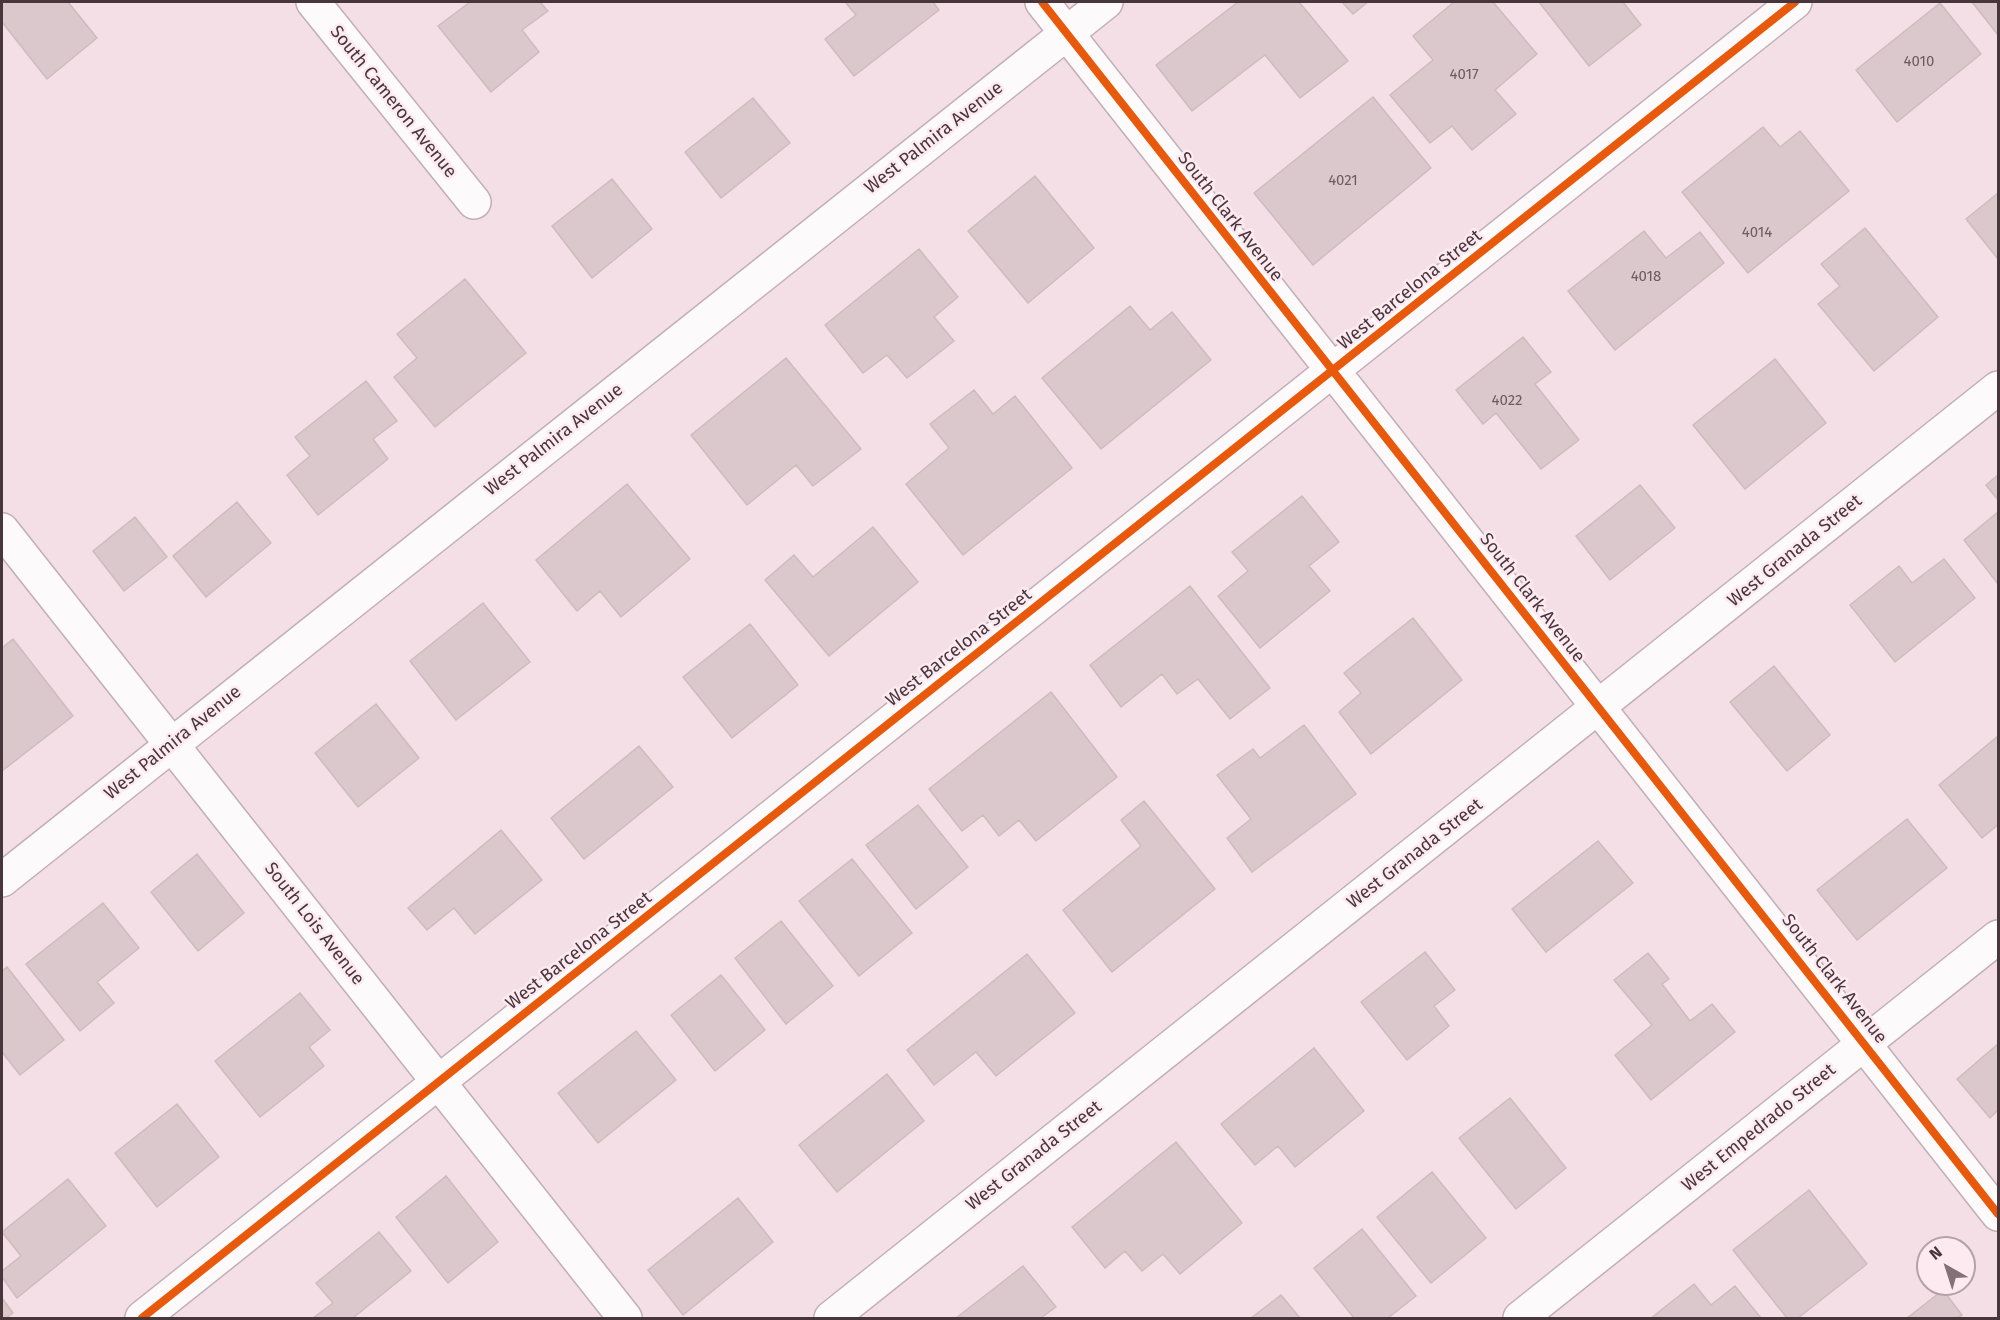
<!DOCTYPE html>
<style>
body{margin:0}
#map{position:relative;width:2000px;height:1320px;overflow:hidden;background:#f4dfe7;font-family:"Fira Sans",sans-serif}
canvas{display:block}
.frame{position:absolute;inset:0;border:3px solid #48363d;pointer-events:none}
.north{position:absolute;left:1916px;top:1236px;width:60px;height:60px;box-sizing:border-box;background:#fdeaf1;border:2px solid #b5a2a9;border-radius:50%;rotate:321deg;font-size:16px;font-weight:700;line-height:24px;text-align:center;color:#48363d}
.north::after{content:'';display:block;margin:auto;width:21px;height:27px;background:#847178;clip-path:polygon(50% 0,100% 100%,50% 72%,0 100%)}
</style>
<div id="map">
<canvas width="2000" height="1320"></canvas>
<div class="frame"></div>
<div class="north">N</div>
</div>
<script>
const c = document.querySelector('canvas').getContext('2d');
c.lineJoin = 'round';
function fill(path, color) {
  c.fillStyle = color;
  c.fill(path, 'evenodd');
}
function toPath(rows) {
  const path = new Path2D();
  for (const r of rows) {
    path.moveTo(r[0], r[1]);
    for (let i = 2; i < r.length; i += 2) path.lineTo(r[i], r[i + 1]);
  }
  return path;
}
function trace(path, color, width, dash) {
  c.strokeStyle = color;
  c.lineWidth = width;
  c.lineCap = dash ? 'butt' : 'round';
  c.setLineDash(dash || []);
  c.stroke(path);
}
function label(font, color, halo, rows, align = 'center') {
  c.font = font + ' "Fira Sans",sans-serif';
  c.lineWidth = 5;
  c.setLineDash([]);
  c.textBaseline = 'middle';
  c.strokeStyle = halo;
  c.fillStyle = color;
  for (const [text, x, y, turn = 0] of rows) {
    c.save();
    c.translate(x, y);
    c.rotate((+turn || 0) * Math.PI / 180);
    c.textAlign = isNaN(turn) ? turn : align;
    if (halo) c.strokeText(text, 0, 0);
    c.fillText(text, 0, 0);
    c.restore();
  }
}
const building = toPath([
 [2,2,68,2,97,38,47,79,2,22,2,2],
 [470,2,540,2,548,11,522,30,539,52,491,92,438,26,470,2],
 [845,2,933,2,939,10,854,76,825,39,856,15,845,2],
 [1238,2,1299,2,1348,61,1300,98,1265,55,1192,111,1156,65,1238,2],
 [1342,2,1368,2,1353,14,1342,2],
 [1454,2,1493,2,1537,54,1495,90,1516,114,1472,150,1452,126,1430,143,1390,95,1433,60,1413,36,1454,2],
 [1539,2,1623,2,1641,25,1589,66,1539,2],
 [1972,2,1998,2,1998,35,1972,2],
 [1940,3,1981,54,1897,122,1856,70,1940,3],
 [1373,97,1431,168,1313,265,1254,193,1373,97],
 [753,98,790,143,721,198,685,152,753,98],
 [1763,127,1780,147,1800,131,1849,191,1748,273,1682,192,1763,127],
 [1035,176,1094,248,1028,303,968,231,1035,176],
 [612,179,652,229,592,278,552,226,612,179],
 [1998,193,1998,259,1966,219,1998,193],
 [1865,228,1938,317,1874,371,1818,304,1840,286,1821,264,1865,228],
 [1644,231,1666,258,1700,232,1724,263,1615,350,1568,291,1644,231],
 [919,249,958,297,934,317,954,341,907,378,887,355,863,373,825,325,919,249],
 [465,279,526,353,435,427,394,377,417,358,397,334,465,279],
 [1130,306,1150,330,1172,312,1211,360,1101,449,1042,378,1130,306],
 [1523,337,1551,372,1535,384,1579,440,1541,469,1496,413,1483,424,1456,390,1523,337],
 [786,358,861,449,813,486,796,465,747,505,691,435,786,358],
 [1775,359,1826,423,1745,489,1693,425,1775,359],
 [366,381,397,421,373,439,388,459,318,515,287,475,310,456,295,437,366,381],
 [974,390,993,414,1015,396,1072,468,963,555,906,484,949,448,930,424,974,390],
 [1998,475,1998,500,1986,485,1998,475],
 [627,484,690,559,621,617,600,591,577,611,536,560,627,484],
 [1640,485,1675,528,1610,580,1576,536,1640,485],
 [1302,496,1339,542,1309,566,1330,591,1260,648,1218,596,1248,571,1232,552,1302,496],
 [237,502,271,543,206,597,173,556,237,502],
 [1998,512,1998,584,1964,540,1998,512],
 [135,517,167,557,124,591,93,551,135,517],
 [873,527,918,582,829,656,765,580,794,555,813,577,873,527],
 [1944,559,1975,598,1895,662,1850,605,1899,566,1912,583,1944,559],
 [1190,586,1270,688,1230,719,1198,679,1177,694,1162,674,1121,707,1090,665,1190,586],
 [483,603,530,662,456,720,410,661,483,603],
 [1413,618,1462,680,1371,754,1339,712,1361,693,1344,673,1413,618],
 [750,624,798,685,732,738,683,677,750,624],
 [13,639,73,716,2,771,2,648,13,639],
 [1774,666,1830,735,1787,771,1730,702,1774,666],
 [1051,692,1117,777,1036,841,1019,820,999,836,983,815,962,831,929,789,1051,692],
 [376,704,419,758,358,807,315,753,376,704],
 [1304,725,1356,794,1252,872,1227,838,1251,819,1217,775,1253,749,1260,758,1304,725],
 [1998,736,1998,825,1982,838,1939,785,1998,736],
 [639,746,673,787,584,859,551,818,639,746],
 [1144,801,1215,889,1112,972,1063,910,1141,846,1121,820,1144,801],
 [918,805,968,867,916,909,866,845,918,805],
 [1907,819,1947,868,1857,940,1817,890,1907,819],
 [501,830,542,880,475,934,454,908,427,930,408,908,501,830],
 [1598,841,1633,883,1546,952,1512,909,1598,841],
 [197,854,244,913,198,951,151,892,197,854],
 [852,859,912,933,859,976,799,901,852,859],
 [103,903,139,948,97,982,114,1003,80,1031,26,964,103,903],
 [781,921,833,986,786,1024,735,958,781,921],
 [1425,952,1455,990,1434,1006,1449,1026,1407,1060,1361,1002,1425,952],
 [1648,953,1669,979,1662,984,1690,1021,1712,1004,1735,1032,1651,1100,1615,1055,1652,1025,1614,980,1648,953],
 [1027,954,1075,1013,996,1076,976,1052,934,1085,907,1050,1027,954],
 [7,967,64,1040,20,1075,2,1052,2,971,7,967],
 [721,975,765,1030,715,1071,671,1015,721,975],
 [300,993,330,1030,309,1047,324,1066,260,1117,215,1061,300,993],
 [636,1031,676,1080,598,1143,558,1093,636,1031],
 [1998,1044,1998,1110,1990,1118,1957,1079,1998,1044],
 [1314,1048,1364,1111,1295,1167,1278,1146,1255,1165,1221,1124,1314,1048],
 [887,1074,924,1121,837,1192,799,1145,887,1074],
 [1510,1098,1566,1168,1516,1209,1459,1138,1510,1098],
 [177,1104,219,1157,157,1207,115,1153,177,1104],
 [1176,1142,1242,1223,1180,1274,1163,1254,1142,1271,1125,1251,1105,1268,1072,1227,1176,1142],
 [1432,1172,1486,1238,1431,1283,1377,1217,1432,1172],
 [446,1176,498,1242,448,1283,396,1217,446,1176],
 [68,1179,106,1226,17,1298,2,1277,2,1271,21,1256,2,1232,68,1179],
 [1809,1190,1867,1264,1798,1318,1787,1318,1733,1250,1809,1190],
 [738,1198,773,1242,683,1315,648,1270,738,1198],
 [1362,1229,1416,1296,1388,1318,1354,1318,1314,1268,1362,1229],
 [379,1232,411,1271,353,1318,313,1318,333,1303,316,1283,379,1232],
 [1023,1266,1056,1307,1041,1318,956,1318,1023,1266],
 [1694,1284,1711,1305,1735,1286,1761,1318,1651,1318,1694,1284],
 [1943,1290,1962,1315,1957,1318,1907,1318,1943,1290],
 [1281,1295,1300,1318,1251,1318,1281,1295],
 [2,1298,13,1313,6,1318,2,1318,2,1298]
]);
const minor = toPath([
 [313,2,474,202],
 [1042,2,1998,1214],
 [2,530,625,1318],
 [2,880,1106,2],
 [142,1318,1795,2],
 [831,1318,1998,388],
 [1520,1318,1998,937]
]);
const cycleway = toPath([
 [1042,2,1998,1214],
 [142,1318,1795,2]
]);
const numberNames = [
 ["4010",1919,62],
 ["4017",1464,75],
 ["4021",1343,181],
 ["4014",1757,233],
 ["4018",1646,277],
 ["4022",1507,401]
];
const streetNames = [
 ["South Cameron Avenue",393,102,51],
 ["West Palmira Avenue",934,138,-38],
 ["South Clark Avenue",1230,217,52],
 ["West Barcelona Street",1410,290,-39],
 ["West Palmira Avenue",554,440,-38],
 ["West Granada Street",1795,551,-39],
 ["South Clark Avenue",1532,598,52],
 ["West Barcelona Street",959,648,-38],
 ["West Palmira Avenue",173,743,-39],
 ["West Granada Street",1415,854,-38],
 ["South Lois Avenue",314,924,52],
 ["West Barcelona Street",579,951,-38],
 ["South Clark Avenue",1834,979,52],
 ["West Empedrado Street",1759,1128,-39],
 ["West Granada Street",1034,1156,-38]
];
fill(building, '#dac8cc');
trace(building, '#cdbbbf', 1.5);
trace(minor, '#c0afb6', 36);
trace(minor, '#fdfafb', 33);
trace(cycleway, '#e8590c', 8);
label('15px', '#6d5b62', null, numberNames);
label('18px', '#48363d', '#fdeaf1', streetNames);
</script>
